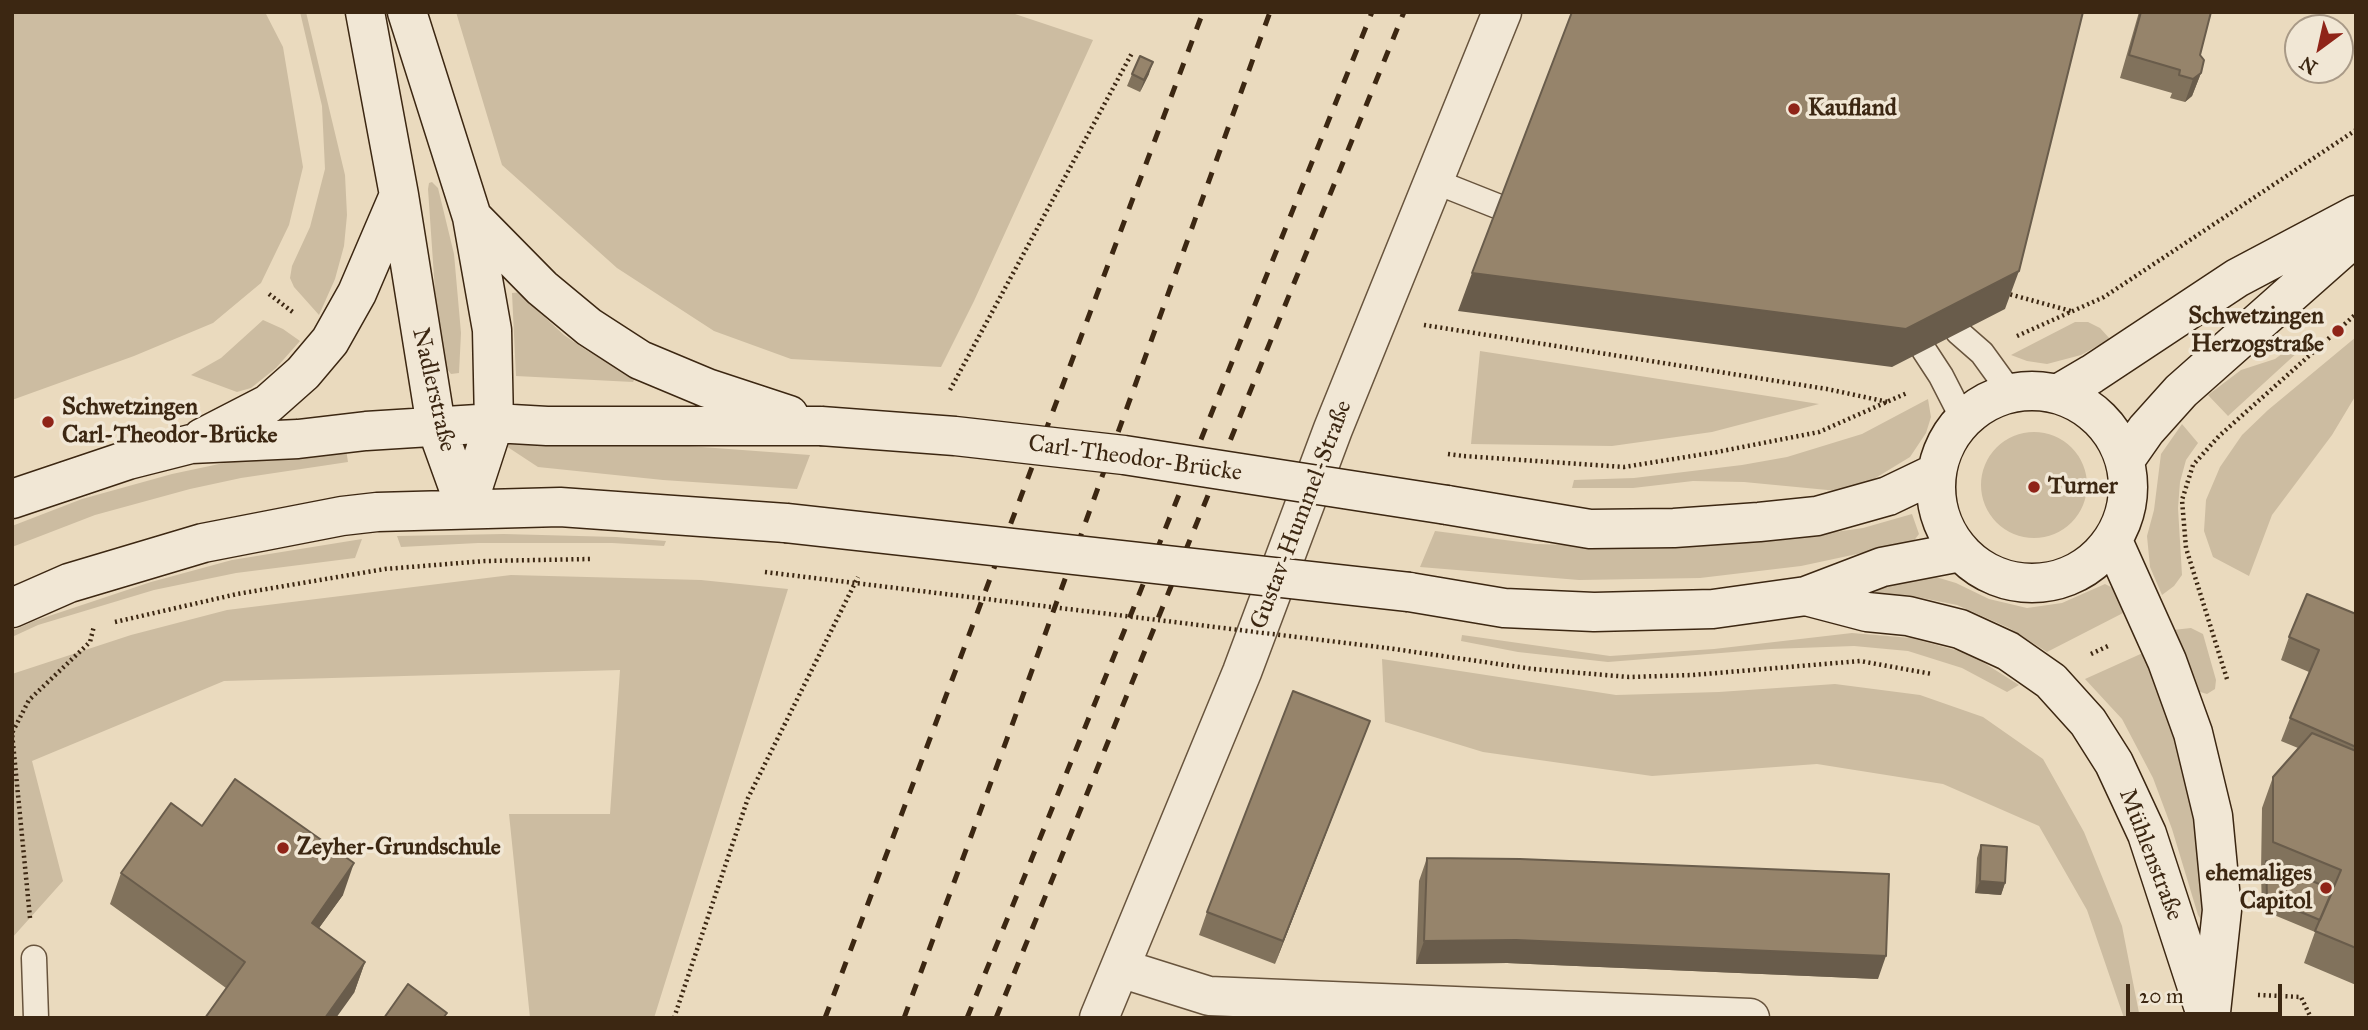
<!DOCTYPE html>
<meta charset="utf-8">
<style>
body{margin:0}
#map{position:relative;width:2368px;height:1030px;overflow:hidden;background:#eadabe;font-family:"IM FELL Great Primer",serif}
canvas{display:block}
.frame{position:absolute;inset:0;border:14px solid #3c2712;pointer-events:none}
.north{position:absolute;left:2284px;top:14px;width:70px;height:70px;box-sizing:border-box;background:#f1e7d5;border:2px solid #a99a87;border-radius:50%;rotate:213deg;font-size:19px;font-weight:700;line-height:28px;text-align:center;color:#3c2712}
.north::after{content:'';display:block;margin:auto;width:24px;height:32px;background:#8f2418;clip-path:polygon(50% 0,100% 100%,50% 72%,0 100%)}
.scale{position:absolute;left:2126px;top:984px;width:156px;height:32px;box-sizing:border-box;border:4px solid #3c2712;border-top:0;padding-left:9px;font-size:21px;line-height:24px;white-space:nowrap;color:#3c2712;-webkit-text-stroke:5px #f1e7d5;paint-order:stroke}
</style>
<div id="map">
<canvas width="2368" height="1030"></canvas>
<div class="frame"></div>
<div class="north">N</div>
<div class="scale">20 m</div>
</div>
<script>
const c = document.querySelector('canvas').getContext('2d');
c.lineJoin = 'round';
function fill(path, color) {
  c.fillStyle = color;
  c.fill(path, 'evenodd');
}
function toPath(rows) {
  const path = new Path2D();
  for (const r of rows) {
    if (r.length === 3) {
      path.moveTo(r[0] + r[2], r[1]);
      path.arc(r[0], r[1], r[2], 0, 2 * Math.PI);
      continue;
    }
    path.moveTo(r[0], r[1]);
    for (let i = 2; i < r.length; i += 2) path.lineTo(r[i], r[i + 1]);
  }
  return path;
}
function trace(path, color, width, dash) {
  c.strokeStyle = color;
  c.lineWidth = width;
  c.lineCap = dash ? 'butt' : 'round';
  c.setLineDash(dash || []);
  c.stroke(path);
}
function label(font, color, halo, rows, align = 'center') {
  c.font = font + ' "IM FELL Great Primer",serif';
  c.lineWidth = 7;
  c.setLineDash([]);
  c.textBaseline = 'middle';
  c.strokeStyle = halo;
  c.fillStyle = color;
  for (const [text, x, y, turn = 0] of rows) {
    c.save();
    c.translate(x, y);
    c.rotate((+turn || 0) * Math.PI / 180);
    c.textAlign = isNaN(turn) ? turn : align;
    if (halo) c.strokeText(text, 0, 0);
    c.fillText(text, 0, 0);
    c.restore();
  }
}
const green = toPath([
 [12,12,265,12,283,47,303,167,289,225,261,283,213,323,134,356,12,400],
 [300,12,306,12,345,175,347,215,344,246,335,279,319,315,294,287,290,278,292,266,310,227,325,169,322,106],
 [456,12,1009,12,1093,40,974,301,941,367,791,359,714,331,617,268,502,165],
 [432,182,438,188,454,254,461,333,459,373,451,374,445,367,438,335,428,189,429,183],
 [523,292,538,311,564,335,586,350,635,378,633,382,516,376,512,293],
 [263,320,283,329,300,341,276,368,251,388,237,392,191,375,221,358],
 [2075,322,2088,322,2100,328,2110,339,2081,355,2047,364,2027,361,2011,355],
 [2356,337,2356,395,2332,435,2272,515,2249,576,2213,557,2204,531,2206,500,2220,467,2242,435,2268,410],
 [2294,345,2299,351,2228,416,2208,395,2241,370,2275,359],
 [1480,351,1819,404,1712,432,1612,446,1471,444],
 [1928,399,1931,417,1926,433,1910,457,1864,485,1838,491,1744,482,1693,481,1633,488,1572,488,1574,480,1634,478,1742,465,1787,457,1862,434],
 [2182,424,2198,443,2186,460,2180,482,2178,508,2182,575,2174,586,2162,595,2150,567,2147,536,2154,510,2161,454],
 [2034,485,53],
 [509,435,688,446,810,455,797,489,663,480,538,467,503,444],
 [345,443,348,462,241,478,190,489,95,515,12,547,12,526,82,499,172,474,238,460],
 [1912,514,1919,534,1913,542,1801,566,1700,578,1579,580,1420,567,1435,531,1536,544,1670,548,1779,540,1863,528],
 [504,534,616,537,666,541,664,546,612,543,478,543,401,547,397,536],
 [362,539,355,558,236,573,154,590,38,625,12,637,12,631,34,621,151,582,232,560],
 [511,575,701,580,788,589,654,1018,530,1018,509,814,610,814,620,670,224,681,32,761,63,881,12,938,12,674,131,635,227,610],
 [1936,577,1956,583,1989,599,2027,608,2062,603,2105,584,2113,588,2125,612,2047,652,2009,628,1957,605,1907,595,1870,594,1868,587,1910,579],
 [2191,628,2203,634,2216,680,2215,689,2207,694,2197,691,2173,630],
 [1852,633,1911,638,1970,654,2019,685,2007,692,1962,668,1908,651,1854,646,1771,649,1608,662,1518,652,1461,641,1462,635,1610,656,1714,649],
 [2145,652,2174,731,2189,789,2206,917,2203,922,2198,915,2172,829,2153,778,2122,719,2085,679],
 [1382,659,1616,695,1719,692,1835,684,1920,695,1983,717,2043,759,2084,832,2122,926,2140,1018,2124,1018,2087,910,2039,826,1943,784,1817,764,1652,776,1483,752,1385,722]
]);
const path = toPath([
 [2005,293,2071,311],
 [269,294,294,313],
 [1424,325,1827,389,1888,402],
 [2017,336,2104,297,2356,130],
 [950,390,1132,53],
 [1464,456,1624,467,1717,452,1819,432,1907,393],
 [115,622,237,594,385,569,485,561,590,559],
 [1387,648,1533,669,1629,677,1693,675,1860,661,1932,674],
 [2091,654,2108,646],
 [2227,679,2186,548,2182,500,2193,465,2219,436,2356,314],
 [30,918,12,733,29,700,90,642,94,626],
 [2258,995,2301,997,2311,1018],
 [674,1018,748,798,858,577]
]);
const lane = toPath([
 [1434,181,1497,206],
 [1958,332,1982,353,2011,393],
 [1924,350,1941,376,1963,419],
 [34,958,36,1018]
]);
const street = toPath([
 [1120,968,1209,996,1750,1018],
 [1099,1018,1242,672,1333,429,1502,12]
]);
const secondary = toPath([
 [365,12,399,195,436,426,466,509],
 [407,12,472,217,492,330,494,423,466,509],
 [472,217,542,288,589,327,640,360,707,388,789,415],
 [2032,487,96],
 [2058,394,2092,374,2237,278,2356,215],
 [202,438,268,404,303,373,330,341,357,293,399,195],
 [2125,460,2146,430,2181,391,2356,236],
 [12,499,128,460,191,444,298,439,366,431,494,423,547,426,821,426],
 [1447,505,1590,529,1674,528,1759,522,1817,516,1888,496,1936,473],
 [2113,541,2167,661,2193,733,2213,816,2222,910,2211,1012],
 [1409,592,1504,608,1594,612,1713,609,1806,596,1882,567,1960,552],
 [1806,596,1867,612,1908,616,1960,629,2008,651,2051,681,2088,722,2114,763,2147,834,2207,1018],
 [12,608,69,583,203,543,342,516,377,512,560,507,786,523]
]);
const rail = toPath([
 [825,1018,1203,12],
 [904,1018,1022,698,1270,12],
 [967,1018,1140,592,1372,12],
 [996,1018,1404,12]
]);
const pathBridge = toPath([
 [1448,454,1464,456],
 [765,572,1387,648]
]);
const secondaryBridge = toPath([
 [821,426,955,436,1124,455,1447,505],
 [786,523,1409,592]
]);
const wall = toPath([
 [2139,12,2211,12,2200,55,2201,73,2192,96,2185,102,2170,98,2172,93,2120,78],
 [1132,74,1149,74,1140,92,1127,86],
 [2356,614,2355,751,2356,985,2304,963,2315,932,2262,910,2261,873,2262,808,2273,777,2298,748,2281,741,2290,718,2309,672,2281,660,2289,637],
 [1370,721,1275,964,1199,935,1207,912],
 [1981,845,2005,883,2001,895,1975,893,1977,858],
 [1427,858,1878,979,1507,963,1416,964,1419,881],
 [121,873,343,895,319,928,365,962,354,993,226,988,110,904]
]);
const shadedWall = toPath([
 [1153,62,1149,74,1140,92,1144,80],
 [2201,73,2192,96,2185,102,2193,79],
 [2019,271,2005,309,1892,367,1458,311,1472,273],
 [1370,721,1361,744,1275,964,1283,941],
 [354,863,343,895,300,954,312,923],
 [1980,881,2005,883,2001,895,1975,893],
 [1516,940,1886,956,1878,979,1507,963,1416,964,1424,941],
 [365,962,354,993,336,1018,325,1018]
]);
const building = toPath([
 [1572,12,2083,12,2019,271,1906,329,1472,273,1572,12],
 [2141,12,2211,12,2200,55,2204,60,2201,73,2193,79,2179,75,2180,70,2129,55,2141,12],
 [1140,56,1153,62,1144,80,1132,74,1140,56],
 [2307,594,2356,614,2356,747,2290,718,2319,650,2289,637,2307,594],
 [1293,691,1370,721,1283,941,1207,912,1293,691],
 [2312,733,2356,751,2356,948,2315,931,2341,870,2273,842,2273,777,2312,733],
 [235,779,354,863,312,923,365,962,325,1018,205,1018,245,962,121,873,171,803,202,826,235,779],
 [1981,845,2007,847,2005,883,1980,881,1981,845],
 [1427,858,1520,859,1889,874,1886,956,1516,940,1424,941,1427,858],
 [2266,861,2333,890,2320,920,2267,898,2266,861],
 [408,984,447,1013,443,1018,384,1018,408,984]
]);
const markers = [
 [1794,109,7,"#8f2418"],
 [2338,331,7,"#8f2418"],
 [48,422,7,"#8f2418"],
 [2034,487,7,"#8f2418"],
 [283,848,7,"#8f2418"],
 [2326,888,7,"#8f2418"]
];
const poiNames = [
 ["Kaufland",1808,109],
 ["Schwetzingen",2324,317,"right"],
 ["Herzogstraße",2324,345,"right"],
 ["Schwetzingen",62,408],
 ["Carl-Theodor-Brücke",62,436],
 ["Turner",2048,487],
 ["Zeyher-Grundschule",297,848],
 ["ehemaliges",2312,874,"right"],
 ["Capitol",2312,902,"right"]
];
const streetNames = [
 ["Nadlerstraße",433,390,77],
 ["Carl-Theodor-Brücke",1135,459,8],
 ["Gustav-Hummel-Straße",1302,515,-69],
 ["Mühlenstraße",2150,855,69]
];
fill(green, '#ccbca1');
trace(lane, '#68543d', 27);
trace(street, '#68543d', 41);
trace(secondary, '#3c2712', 41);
trace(path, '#3c2712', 4.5, [2, 3.5]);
trace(lane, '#f1e7d5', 24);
trace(street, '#f1e7d5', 38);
trace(secondary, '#f1e7d5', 38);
trace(rail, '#3c2712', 5, [12, 12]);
trace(secondaryBridge, '#3c2712', 41, []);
trace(pathBridge, '#3c2712', 4.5, [2, 3.5]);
trace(secondaryBridge, '#f1e7d5', 38);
fill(wall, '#81725c');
fill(shadedWall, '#695c4b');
fill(building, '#96846b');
trace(building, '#695c4b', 2);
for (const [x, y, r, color] of markers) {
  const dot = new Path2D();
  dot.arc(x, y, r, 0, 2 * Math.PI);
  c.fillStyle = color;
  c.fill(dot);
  trace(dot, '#f1e7d5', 2.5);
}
label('bold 24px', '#3c2712', '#f1e7d5', poiNames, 'left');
label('24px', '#3c2712', '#f1e7d5', streetNames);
</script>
